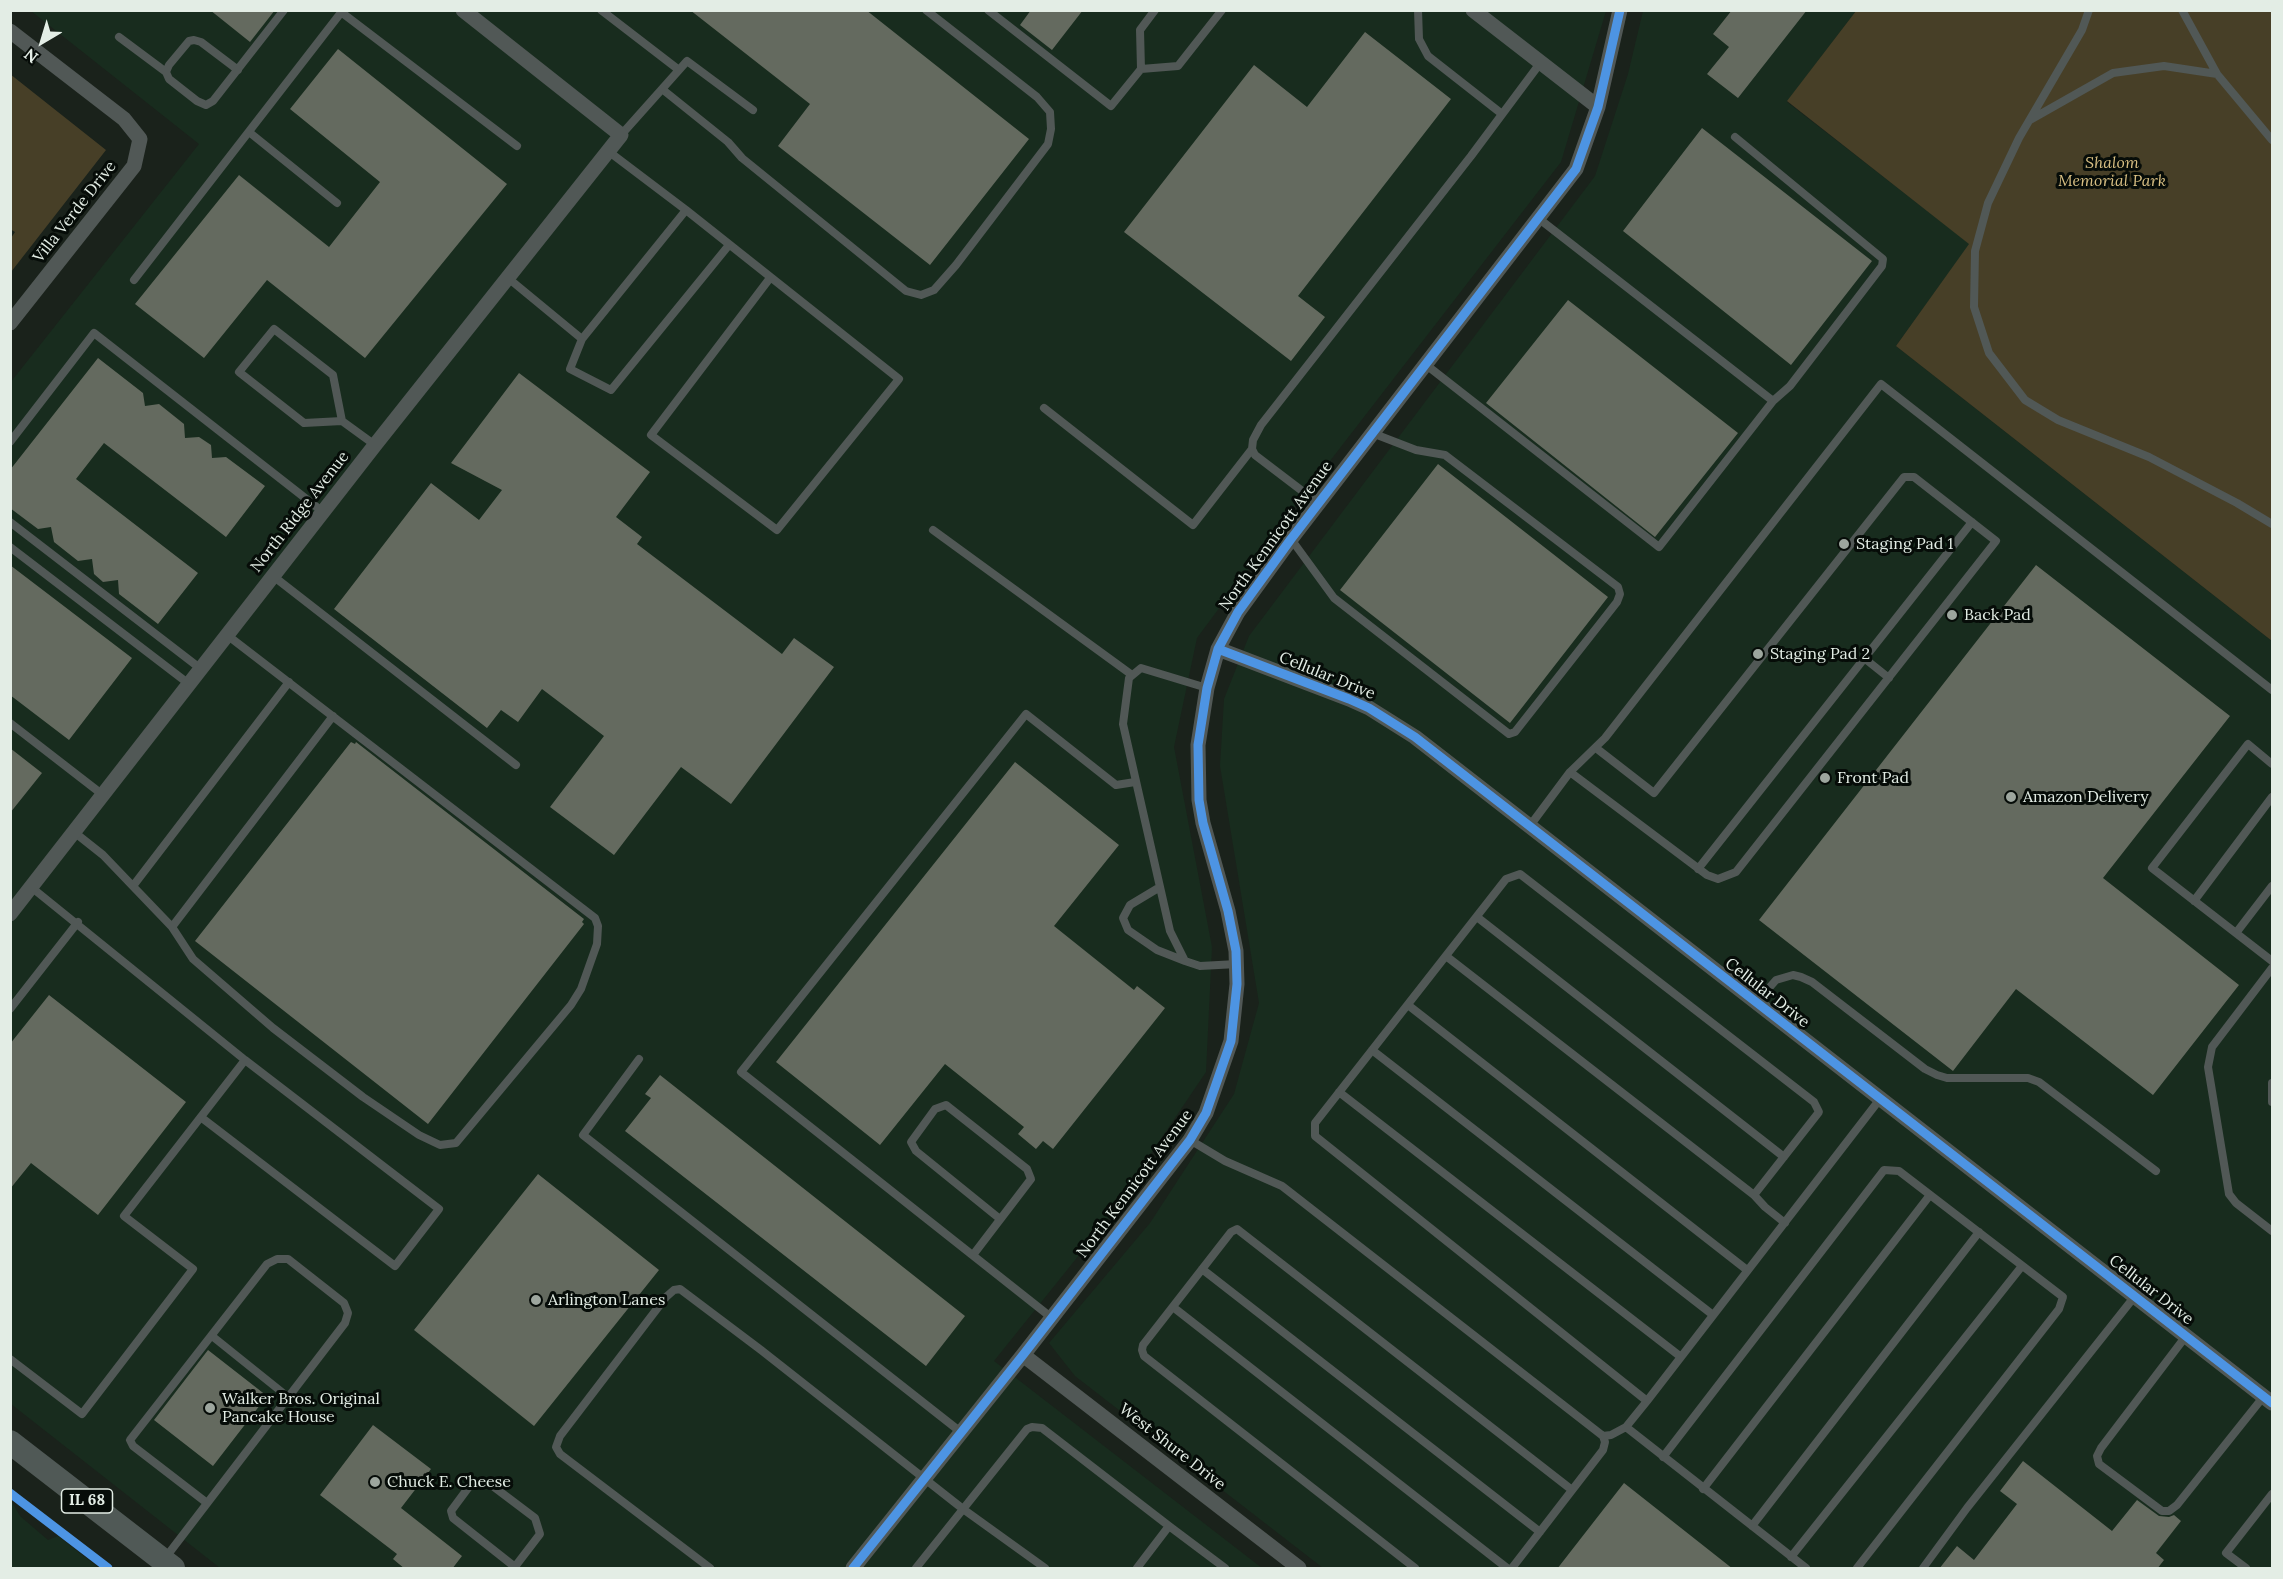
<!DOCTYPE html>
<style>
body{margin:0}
#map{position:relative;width:2283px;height:1579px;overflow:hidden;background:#1a221b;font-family:Lora,serif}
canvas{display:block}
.frame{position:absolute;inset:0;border:12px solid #e3ede5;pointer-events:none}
.north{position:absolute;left:12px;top:12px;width:60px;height:60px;-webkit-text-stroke:4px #060c08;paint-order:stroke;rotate:218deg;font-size:16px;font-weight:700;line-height:24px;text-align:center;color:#e3ede5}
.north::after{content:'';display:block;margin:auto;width:21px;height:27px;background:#e3ede5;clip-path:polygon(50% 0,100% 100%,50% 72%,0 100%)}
</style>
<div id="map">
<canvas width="2283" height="1579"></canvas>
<div class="frame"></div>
<div class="north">N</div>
</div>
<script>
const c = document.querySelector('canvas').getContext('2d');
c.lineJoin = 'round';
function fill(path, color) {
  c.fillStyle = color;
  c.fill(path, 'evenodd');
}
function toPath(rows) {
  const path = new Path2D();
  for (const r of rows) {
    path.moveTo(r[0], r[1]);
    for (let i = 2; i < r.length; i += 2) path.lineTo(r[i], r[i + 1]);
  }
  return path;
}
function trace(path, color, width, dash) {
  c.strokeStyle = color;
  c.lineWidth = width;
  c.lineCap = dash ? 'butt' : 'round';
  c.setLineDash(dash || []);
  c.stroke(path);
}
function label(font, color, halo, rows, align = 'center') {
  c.font = font + ' Lora,serif';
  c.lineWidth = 6;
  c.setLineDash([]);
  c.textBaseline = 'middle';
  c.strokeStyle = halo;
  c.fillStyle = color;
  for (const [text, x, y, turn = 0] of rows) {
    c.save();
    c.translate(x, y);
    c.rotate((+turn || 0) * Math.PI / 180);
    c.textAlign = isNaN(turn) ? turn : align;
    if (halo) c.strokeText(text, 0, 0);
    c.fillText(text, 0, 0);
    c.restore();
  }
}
const built = toPath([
 [31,11,1606,11,1561,162,1289,514,1197,638,1174,747,1212,947,1206,1072,1100,1229,994,1361,1262,1568,220,1568,11,1404,10,383,199,144],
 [1643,11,1856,11,1787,102,1970,244,1896,346,2272,641,2272,1568,1323,1568,1075,1376,1049,1343,1150,1223,1234,1094,1259,1003,1220,766,1224,699,1249,636,1595,176,1628,74],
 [10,1499,20,1516,48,1540,58,1536,99,1568,11,1568]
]);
const green = toPath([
 [1856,11,2272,11,2272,641,1896,346,1969,244,1787,101],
 [10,74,106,150,11,272,11,238,15,232,10,229]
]);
const building = toPath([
 [210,10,275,10,250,42],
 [690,10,866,10,1029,139,930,265,778,146,810,104],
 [1031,10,1083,10,1052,50,1020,25],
 [1732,10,1807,10,1738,98,1707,74,1729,47,1713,34],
 [1365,32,1451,99,1298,296,1325,317,1291,361,1124,232,1254,65,1307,107],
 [338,49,507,184,365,358,267,280,204,358,135,304,239,175,329,247,380,182,290,109],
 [1702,128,1872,261,1791,365,1623,231],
 [1568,300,1738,433,1655,537,1486,403],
 [98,358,143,393,145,406,159,404,184,424,185,438,199,437,211,445,212,458,226,457,265,486,226,537,104,443,76,479,198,573,158,624,119,594,118,580,103,582,94,574,92,559,78,561,54,542,51,527,38,529,10,508,10,470],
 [519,373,650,472,616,517,642,537,637,544,782,654,794,638,834,667,731,804,681,767,614,855,550,807,604,736,542,689,518,722,501,710,487,728,334,609,431,483,479,520,502,490,451,463],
 [1438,464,1608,597,1510,723,1340,590],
 [10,565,132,658,69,740,10,695],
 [2036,565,2230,716,2103,878,2239,985,2153,1095,2016,989,1953,1071,1759,920],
 [351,742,355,744,356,742,584,919,582,922,584,924,428,1124,195,941],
 [10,748,42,773,10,813],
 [1015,762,1119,845,1054,926,1134,990,1137,986,1165,1008,1053,1149,1043,1141,1036,1149,1018,1134,1024,1127,945,1064,880,1145,776,1062],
 [49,995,186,1102,98,1215,31,1163,10,1189,10,1044],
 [660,1075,965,1316,926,1366,625,1131,651,1098,645,1094],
 [538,1174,659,1270,534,1426,414,1330],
 [208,1350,267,1396,213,1466,154,1420],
 [373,1425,431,1469,401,1508,462,1556,452,1569,405,1569,393,1559,397,1554,320,1495],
 [2023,1461,2112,1531,2137,1500,2159,1516,2169,1517,2174,1515,2181,1521,2156,1553,2164,1560,2157,1569,1939,1569,1957,1546,1974,1560,2017,1504,2000,1491],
 [1624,1483,1733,1569,1557,1569]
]);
const service = toPath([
 [601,10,679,70],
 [988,10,1111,106,1141,69],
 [1155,10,1140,30,1141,69,1178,66,1222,10],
 [1418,10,1419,39,1428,56,1502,114],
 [2089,10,2082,30,2019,138,1988,203,1975,251,1974,307,1989,353,2025,400,2058,420,2149,457,2237,503,2272,524],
 [2182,10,2217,74],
 [341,12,517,146],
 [119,37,166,72],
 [238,70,201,42,194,40,189,41,169,65,166,72,169,79,197,101,206,105,213,101,284,10],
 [662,89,728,142,742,158,906,291,921,295,934,290,956,265,1048,144,1051,129,1050,112,1037,97,926,10],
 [2030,120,2113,73,2164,66,2217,74,2272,140],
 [249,132,337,203],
 [621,135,687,61,753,110],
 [686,210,899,379,777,530,651,435,770,278],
 [1538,218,1773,401],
 [508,278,582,339,686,210,608,151],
 [134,280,343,10],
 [582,339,570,369,611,390,729,245],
 [1425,364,1659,547,1773,401,1790,386,1882,266,1883,259,1735,137],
 [1044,408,1193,525,1252,449],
 [342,421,333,375,274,329,239,372,304,423,342,421,375,445],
 [10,442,94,333,323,512],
 [1318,503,1255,455,1252,449,1253,440,1261,425,1471,156,1541,62],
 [10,522,201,669],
 [933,530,1132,675],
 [1291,539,1334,598,1509,734,1515,732,1617,602,1620,594,1618,587,1445,455,1416,450,1372,433],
 [10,547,189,684],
 [273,576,516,765],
 [1864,658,1889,678],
 [1207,688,1141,668,1129,678,1123,724,1170,931,1185,961,1200,966,1237,964],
 [10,723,103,795],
 [2272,764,2248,744,2152,868,2272,961],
 [1570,772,1707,875,1718,879,1736,872,1996,541,1914,477,1904,477,1654,793,1596,748],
 [1529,827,1570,772,1605,738,1881,384,2272,690],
 [74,832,103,855,172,927,193,959,273,1028,363,1097,419,1135,440,1145,456,1143,571,1005,581,989,597,944,598,926,595,918,227,635],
 [1698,869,1972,522],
 [133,886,289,682],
 [31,887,245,1060],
 [1160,887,1130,905,1123,918,1128,930,1157,950,1185,961],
 [2194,901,2272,797],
 [1477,917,1784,1157],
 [172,927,333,716],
 [2236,933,2272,886],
 [1446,956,1754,1195],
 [2272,968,2212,1047,2208,1067,2229,1194,2236,1203,2272,1231],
 [1756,1003,1776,980,1793,975,1801,977,1812,982,1925,1069,1937,1075,1947,1078,2028,1078,2039,1082,2156,1171],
 [1408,1005,1747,1270],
 [10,1009,78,922],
 [1372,1050,1713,1315],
 [639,1059,583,1135,962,1433],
 [2272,1083,2272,1102],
 [1339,1092,1681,1357],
 [1190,1140,1225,1161,1282,1186,1603,1436,1611,1435,1626,1427,1647,1401,1880,1099],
 [973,1255,1031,1179,1027,1169,946,1105,935,1109,911,1142,916,1151,1000,1219],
 [1202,1269,1540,1532],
 [1173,1307,1507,1568],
 [1052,1318,741,1072,1026,714,1116,785,1135,782],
 [212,1336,288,1397],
 [2186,1336,2101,1448,2097,1456,2099,1464,2162,1511,2169,1511,2177,1505,2264,1396],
 [10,1359,82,1414,193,1269,124,1216,245,1060,439,1209,395,1266,202,1118],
 [1647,1401,1315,1136,1315,1123,1506,879,1520,874,1814,1102,1819,1112,1754,1195,1765,1207,1785,1223],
 [1626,1427,1806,1568],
 [1663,1457,1884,1170,1899,1171,2063,1297,2059,1309,1857,1568],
 [1703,1489,1930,1195],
 [1752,1526,1979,1232],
 [166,1557,345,1323,348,1313,344,1303,288,1259,277,1259,267,1264,130,1440,133,1446,207,1503],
 [1791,1557,2022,1266],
 [514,1568,540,1534,535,1518,490,1484,479,1482,471,1484,451,1511,453,1518,515,1567],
 [710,1568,560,1454,556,1447,560,1436,666,1297,674,1290,680,1289,761,1350,963,1509,1045,1568],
 [916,1568,1027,1429,1032,1427,1042,1428,1169,1526],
 [1137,1568,1169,1526,1225,1568],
 [1415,1568,1144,1356,1142,1350,1143,1345,1231,1232,1237,1229,1572,1490],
 [1512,1568,1603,1450,1605,1442,1603,1436],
 [1923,1568,1967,1508,2135,1296],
 [2246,1568,2226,1553,2272,1494]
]);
const minor = toPath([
 [1473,10,1598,107],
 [10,31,124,119,140,139,134,166,10,323],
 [1218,649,1349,699,1369,708,1415,737,2272,1403],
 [10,914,375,445,621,135,463,10],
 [1023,1355,1299,1568],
 [853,1568,1023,1355,1190,1140,1206,1113,1231,1041,1237,984,1236,951,1228,911,1203,823,1199,800,1198,745,1207,688,1218,649,1238,612,1291,539,1576,169,1598,107,1620,10]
]);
const primary = toPath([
 [10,1442,173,1568]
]);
const cycleway = toPath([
 [1218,649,1349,699,1369,708,1415,737,2272,1403],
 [10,1493,108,1568],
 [853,1568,1023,1355,1190,1140,1206,1113,1231,1041,1237,984,1236,951,1228,911,1203,823,1199,800,1198,745,1207,688,1218,649,1238,612,1291,539,1576,169,1598,107,1620,10]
]);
const markers = [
 [1844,544,6,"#9da69e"],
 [1952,615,6,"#9da69e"],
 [1758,654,6,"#9da69e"],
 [1825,778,6,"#9da69e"],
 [2011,797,6,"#9da69e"],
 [536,1300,6,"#9da69e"],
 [210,1408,6,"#9da69e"],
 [375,1482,6,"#9da69e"]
];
const shields = [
 [87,1501,51]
];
const shieldNames = [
 ["IL 68",87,1501]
];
const parkNames = [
 ["Shalom",2112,163],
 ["Memorial Park",2112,181]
];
const streetNames = [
 ["Villa Verde Drive",75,212,-52],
 ["North Ridge Avenue",300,512,-52],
 ["North Kennicott Avenue",1276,536,-54],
 ["Cellular Drive",1327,676,22],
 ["Cellular Drive",1767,993,38],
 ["North Kennicott Avenue",1135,1184,-53],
 ["Cellular Drive",2151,1290,38],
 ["West Shure Drive",1172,1447,38]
];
const poiNames = [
 ["Staging Pad 1",1856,544],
 ["Back Pad",1964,615],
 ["Staging Pad 2",1770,654],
 ["Front Pad",1837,778],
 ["Amazon Delivery",2023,797],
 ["Arlington Lanes",548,1300],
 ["Walker Bros. Original",222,1399],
 ["Pancake House",222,1417],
 ["Chuck E. Cheese",387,1482]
];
fill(built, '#182c1e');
fill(green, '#473f27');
fill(building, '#646a5f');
trace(service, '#515856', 8);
trace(minor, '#515856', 15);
trace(primary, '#505956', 24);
trace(cycleway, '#4d94e3', 9);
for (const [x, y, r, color] of markers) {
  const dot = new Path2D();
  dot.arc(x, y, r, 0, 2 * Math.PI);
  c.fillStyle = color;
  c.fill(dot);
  trace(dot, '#060c08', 2);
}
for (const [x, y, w] of shields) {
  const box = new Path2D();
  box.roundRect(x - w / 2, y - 12, w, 24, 4.5);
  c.fillStyle = '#060c08';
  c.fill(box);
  trace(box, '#e3ede5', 1.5);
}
label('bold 15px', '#e3ede5', null, shieldNames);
label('italic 16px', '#d8bf83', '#060c08', parkNames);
label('16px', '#e3ede5', '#060c08', streetNames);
label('16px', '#e3ede5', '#060c08', poiNames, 'left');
</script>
